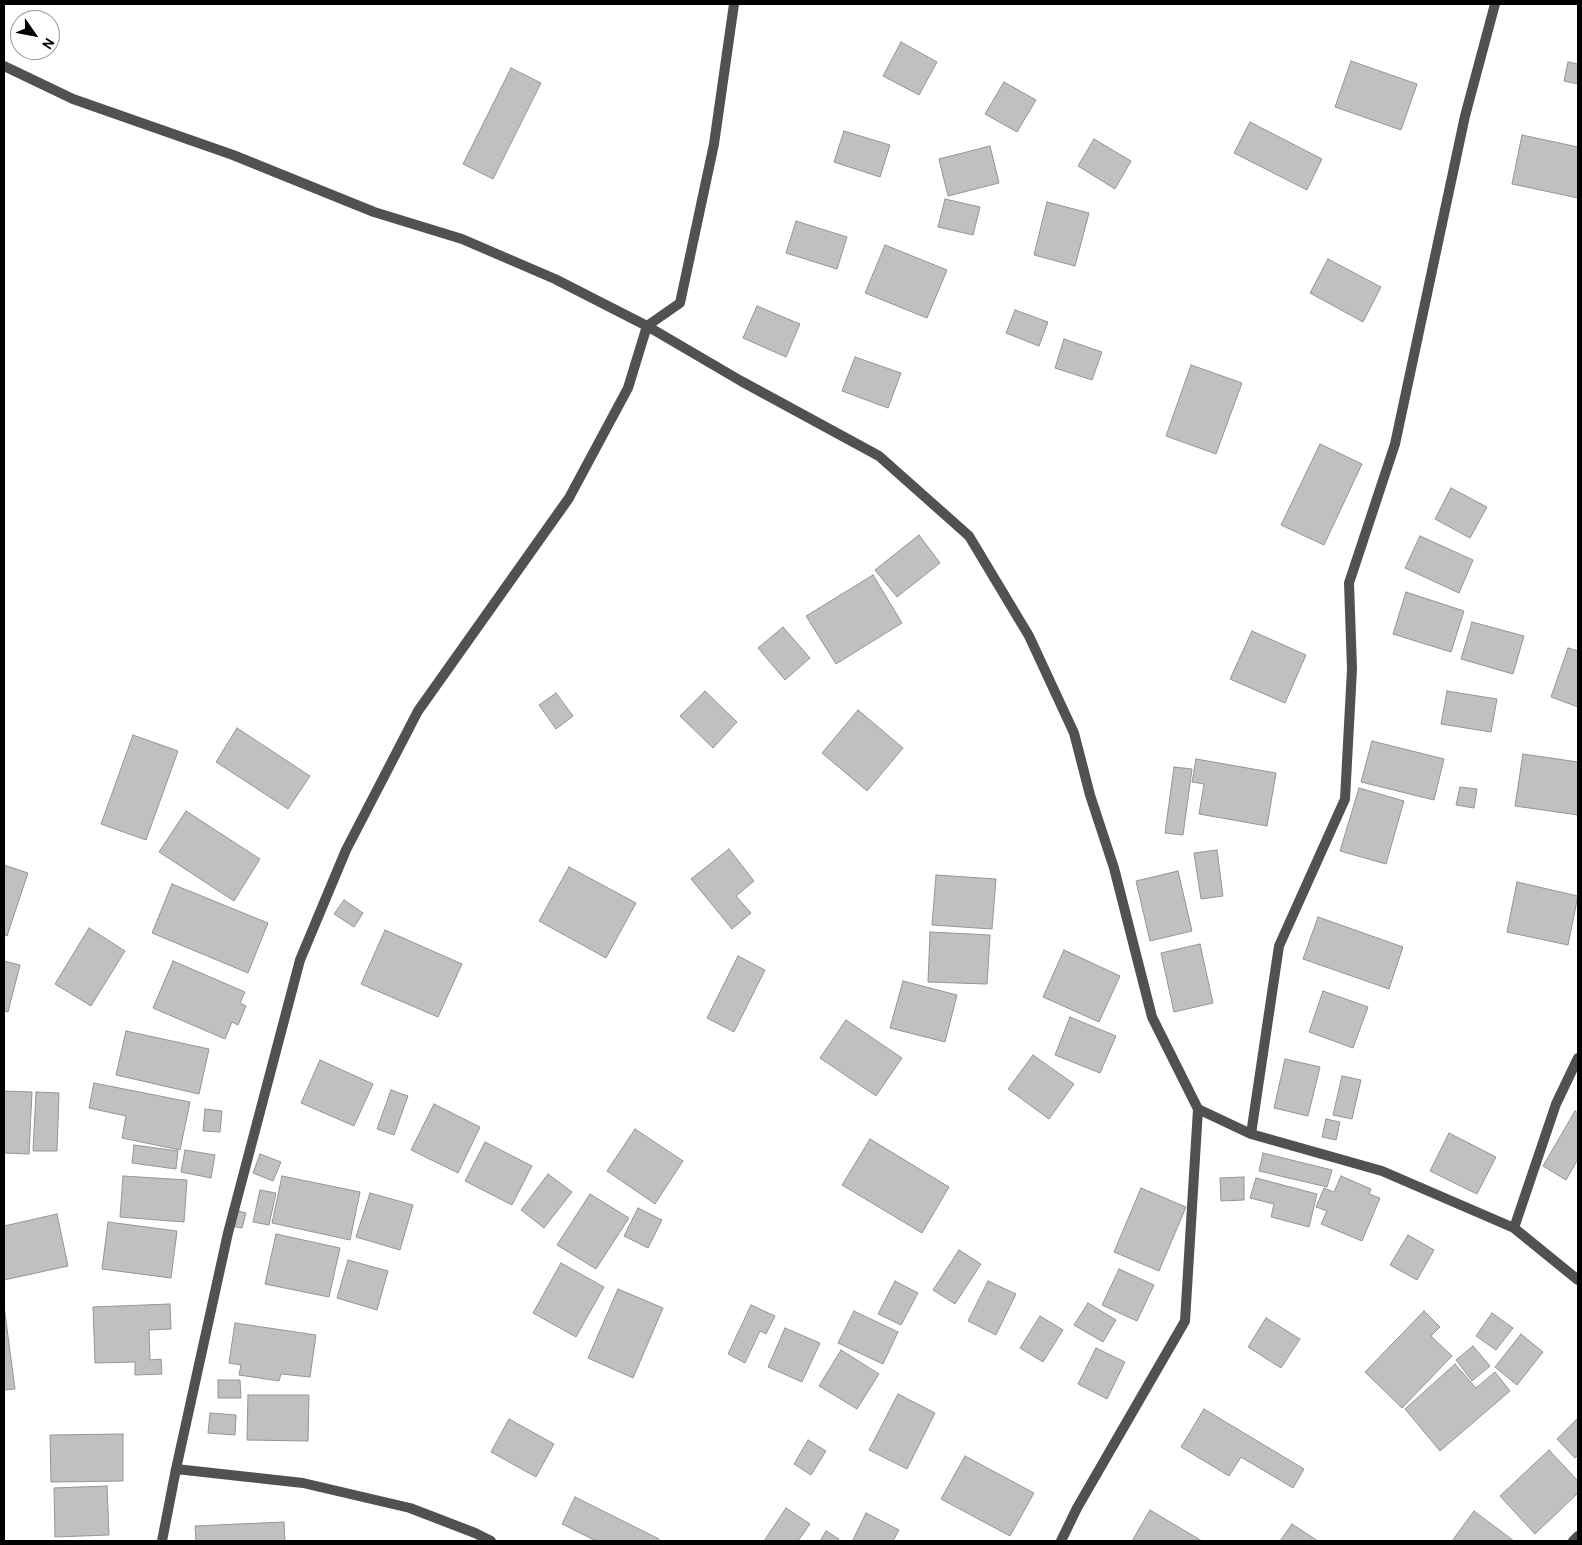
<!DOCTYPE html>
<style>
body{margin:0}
#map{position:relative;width:1582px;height:1545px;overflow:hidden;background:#fff;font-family:Overpass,sans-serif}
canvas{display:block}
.frame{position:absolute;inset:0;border:5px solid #000;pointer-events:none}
.north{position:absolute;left:10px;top:10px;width:50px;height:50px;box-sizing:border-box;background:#fff;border:1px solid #999;border-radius:50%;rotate:123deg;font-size:14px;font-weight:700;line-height:20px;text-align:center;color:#000}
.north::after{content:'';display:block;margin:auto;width:18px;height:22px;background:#000;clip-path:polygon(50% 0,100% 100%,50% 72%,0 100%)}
</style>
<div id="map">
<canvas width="1582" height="1545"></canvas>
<div class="frame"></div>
<div class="north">N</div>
</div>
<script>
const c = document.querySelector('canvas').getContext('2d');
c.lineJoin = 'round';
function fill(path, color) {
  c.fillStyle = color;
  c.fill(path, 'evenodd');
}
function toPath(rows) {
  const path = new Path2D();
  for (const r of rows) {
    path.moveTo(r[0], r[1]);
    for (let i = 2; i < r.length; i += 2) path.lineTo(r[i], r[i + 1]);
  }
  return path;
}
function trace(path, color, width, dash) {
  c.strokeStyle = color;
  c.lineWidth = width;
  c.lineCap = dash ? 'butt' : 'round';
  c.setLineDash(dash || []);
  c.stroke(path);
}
const building = toPath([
 [901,42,937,62,919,95,883,76,901,42],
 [1351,61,1417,84,1401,130,1335,107,1351,61],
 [1568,62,1578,64,1578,84,1564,81,1568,62],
 [511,68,541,83,493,179,463,164,511,68],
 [1004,82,1036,100,1017,132,985,114,1004,82],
 [1250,122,1322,159,1307,190,1234,153,1250,122],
 [844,131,890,145,880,177,834,162,844,131],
 [1522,135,1578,147,1578,198,1512,184,1522,135],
 [1094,139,1131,161,1115,189,1078,166,1094,139],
 [990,146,999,183,948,196,939,159,990,146],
 [945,199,980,207,973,235,938,227,945,199],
 [1047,202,1089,213,1075,266,1034,255,1047,202],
 [796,221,847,237,837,269,786,253,796,221],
 [885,245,947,270,927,318,865,293,885,245],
 [1328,259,1381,287,1363,322,1310,293,1328,259],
 [757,306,800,324,786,357,743,338,757,306],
 [1015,310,1048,322,1039,346,1006,333,1015,310],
 [1064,339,1102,352,1092,380,1055,368,1064,339],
 [855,357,901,373,888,408,842,391,855,357],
 [1191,365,1242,383,1216,454,1166,436,1191,365],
 [1320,444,1362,464,1324,545,1281,525,1320,444],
 [1451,488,1487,507,1470,538,1435,519,1451,488],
 [919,535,940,563,897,597,875,570,919,535],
 [1420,536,1473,560,1459,593,1405,568,1420,536],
 [873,575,902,623,836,664,806,616,873,575],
 [1406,592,1464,611,1451,652,1393,634,1406,592],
 [1472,622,1524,636,1513,674,1461,659,1472,622],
 [783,627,810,658,785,680,758,648,783,627],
 [1252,631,1306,655,1285,703,1230,679,1252,631],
 [1568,648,1578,651,1578,707,1551,697,1568,648],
 [705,691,737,722,713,748,680,716,705,691],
 [1447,691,1497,699,1491,732,1441,724,1447,691],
 [556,693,573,716,556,729,539,705,556,693],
 [858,710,903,748,867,791,822,753,858,710],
 [237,728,310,776,288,809,216,762,237,728],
 [133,735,178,751,146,840,101,824,133,735],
 [1372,741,1444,759,1434,800,1361,782,1372,741],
 [1523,754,1578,762,1578,815,1515,806,1523,754],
 [1196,759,1276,773,1267,826,1199,814,1204,784,1192,782,1196,759],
 [1174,767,1192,769,1183,835,1165,833,1174,767],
 [1460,787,1477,789,1474,808,1456,805,1460,787],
 [1359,788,1404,801,1386,864,1340,851,1359,788],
 [186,811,260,859,234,901,159,852,186,811],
 [729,849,754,881,736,896,751,913,732,929,691,879,729,849],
 [1217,850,1223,896,1201,899,1194,853,1217,850],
 [4,865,28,873,7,936,4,935,4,865],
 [569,867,636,903,606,958,539,921,569,867],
 [1178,871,1192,931,1150,941,1136,881,1178,871],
 [936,875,996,879,992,929,932,925,936,875],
 [1517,882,1578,896,1568,945,1507,932,1517,882],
 [172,884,268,923,248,973,152,933,172,884],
 [344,900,363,913,354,927,334,914,344,900],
 [1318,917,1403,947,1389,989,1303,959,1318,917],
 [89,928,125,951,91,1006,55,984,89,928],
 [385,930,462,964,438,1017,361,984,385,930],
 [930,932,990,935,987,984,928,982,930,932],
 [1200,944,1213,1003,1174,1012,1161,953,1200,944],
 [1064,950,1120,976,1099,1022,1043,997,1064,950],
 [738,956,765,970,734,1032,707,1018,738,956],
 [4,961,20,965,8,1012,4,1011,4,961],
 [173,961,245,992,240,1003,246,1006,238,1025,232,1022,225,1039,153,1008,173,961],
 [903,981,957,995,945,1042,890,1028,903,981],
 [1323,991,1368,1007,1353,1048,1309,1032,1323,991],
 [1070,1017,1116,1036,1100,1073,1055,1055,1070,1017],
 [846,1020,902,1058,876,1096,820,1058,846,1020],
 [126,1031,209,1049,199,1094,116,1075,126,1031],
 [1033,1055,1074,1084,1049,1119,1008,1089,1033,1055],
 [1285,1059,1320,1067,1308,1116,1274,1108,1285,1059],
 [320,1060,373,1084,354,1126,301,1103,320,1060],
 [1342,1076,1361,1080,1352,1119,1333,1115,1342,1076],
 [94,1083,190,1102,180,1150,122,1138,126,1116,89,1108,94,1083],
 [391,1090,408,1096,394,1135,377,1129,391,1090],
 [4,1091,32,1092,29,1154,4,1153,4,1091],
 [36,1092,59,1093,57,1151,33,1151,36,1092],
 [434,1104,480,1127,458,1173,411,1150,434,1104],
 [205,1109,222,1111,220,1132,203,1131,205,1109],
 [1575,1111,1578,1113,1578,1159,1566,1180,1543,1166,1575,1111],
 [1326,1119,1340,1122,1336,1140,1322,1137,1326,1119],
 [635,1129,683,1161,655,1204,607,1171,635,1129],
 [1449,1133,1496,1157,1477,1194,1430,1171,1449,1133],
 [870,1139,949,1187,922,1233,842,1185,870,1139],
 [485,1142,532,1166,512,1205,465,1181,485,1142],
 [134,1145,178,1151,176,1169,132,1163,134,1145],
 [185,1150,215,1155,211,1178,181,1172,185,1150],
 [1263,1153,1332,1170,1327,1187,1259,1171,1263,1153],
 [260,1154,281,1162,273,1181,253,1173,260,1154],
 [548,1174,572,1192,544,1228,521,1210,548,1174],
 [123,1176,187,1180,184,1222,120,1217,123,1176],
 [282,1176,360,1192,350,1240,272,1223,282,1176],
 [1341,1176,1371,1189,1369,1194,1380,1198,1362,1241,1321,1224,1327,1211,1316,1207,1324,1188,1334,1192,1341,1176],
 [1244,1177,1244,1200,1221,1201,1220,1178,1244,1177],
 [1256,1178,1317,1194,1309,1227,1271,1217,1274,1204,1250,1198,1256,1178],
 [1141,1188,1186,1207,1159,1271,1114,1252,1141,1188],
 [260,1190,276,1193,269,1225,253,1222,260,1190],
 [370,1193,413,1205,400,1250,356,1237,370,1193],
 [590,1194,629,1218,596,1269,557,1245,590,1194],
 [638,1208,662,1220,648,1248,624,1236,638,1208],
 [235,1210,246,1213,242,1228,231,1226,235,1210],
 [57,1214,68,1266,4,1280,4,1226,57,1214],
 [108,1222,177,1231,171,1278,102,1269,108,1222],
 [276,1234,340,1248,329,1297,265,1284,276,1234],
 [1408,1235,1434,1250,1417,1280,1390,1265,1408,1235],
 [959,1250,981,1264,955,1304,933,1290,959,1250],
 [348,1260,388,1271,377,1310,337,1298,348,1260],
 [561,1263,604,1287,576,1337,533,1313,561,1263],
 [1119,1269,1154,1285,1137,1321,1102,1305,1119,1269],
 [895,1281,918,1293,901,1325,878,1314,895,1281],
 [988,1281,1016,1294,996,1335,968,1321,988,1281],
 [618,1289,663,1308,633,1378,588,1358,618,1289],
 [1088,1303,1116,1320,1103,1342,1074,1325,1088,1303],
 [170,1304,171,1329,149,1330,150,1360,161,1359,162,1374,135,1375,135,1362,95,1363,93,1307,170,1304],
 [751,1305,775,1316,766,1334,760,1331,745,1363,728,1354,751,1305],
 [4,1306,15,1389,4,1390,4,1306],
 [854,1311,898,1332,883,1364,838,1343,854,1311],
 [1424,1311,1440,1327,1431,1336,1452,1356,1402,1408,1365,1372,1424,1311],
 [1492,1313,1513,1328,1496,1350,1476,1336,1492,1313],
 [1040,1316,1063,1330,1043,1362,1020,1348,1040,1316],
 [1266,1318,1300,1339,1281,1368,1248,1347,1266,1318],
 [235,1323,316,1335,310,1377,281,1374,279,1381,239,1375,241,1365,229,1363,235,1323],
 [785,1328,820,1343,802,1382,768,1367,785,1328],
 [1521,1334,1543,1352,1517,1385,1495,1367,1521,1334],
 [1473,1346,1490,1366,1472,1381,1456,1360,1473,1346],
 [1096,1348,1125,1362,1107,1399,1078,1384,1096,1348],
 [841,1350,879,1374,857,1409,819,1386,841,1350],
 [1455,1364,1476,1388,1495,1372,1510,1391,1440,1451,1405,1409,1455,1364],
 [218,1380,240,1380,241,1398,218,1398,218,1380],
 [898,1394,935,1413,907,1469,869,1450,898,1394],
 [248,1395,309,1395,308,1441,247,1440,248,1395],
 [1204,1409,1304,1469,1293,1488,1241,1457,1229,1476,1181,1447,1204,1409],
 [210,1413,236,1415,235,1435,208,1433,210,1413],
 [1578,1418,1578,1455,1575,1458,1557,1439,1578,1418],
 [509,1419,554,1444,536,1477,491,1452,509,1419],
 [123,1434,123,1481,51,1482,50,1435,123,1434],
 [808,1440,826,1451,811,1475,794,1464,808,1440],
 [1549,1450,1578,1481,1578,1493,1535,1534,1500,1496,1549,1450],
 [965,1456,1034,1493,1010,1536,941,1499,965,1456],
 [107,1486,109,1535,55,1537,54,1488,107,1486],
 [575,1497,659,1539,658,1541,596,1541,562,1524,575,1497],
 [786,1508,810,1524,798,1541,764,1541,786,1508],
 [1150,1510,1202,1541,1132,1541,1150,1510],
 [1474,1511,1514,1541,1452,1541,1474,1511],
 [866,1513,899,1530,893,1541,856,1541,853,1540,866,1513],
 [284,1522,285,1541,196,1541,195,1526,284,1522],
 [1292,1524,1318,1541,1280,1541,1292,1524],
 [826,1531,839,1539,837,1541,820,1541,826,1531]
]);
const minor = toPath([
 [4,66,73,99,233,155,374,212,462,239,555,279,647,326,741,381,879,456,969,536,1029,636,1074,733,1090,795,1114,868,1152,1017,1198,1109],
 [1251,1134,1279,946,1345,799,1352,669,1349,583,1395,444,1465,116,1495,4],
 [1514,1228,1556,1104,1578,1058],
 [176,1469,303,1483,410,1508,475,1533,491,1541],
 [162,1541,176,1469,228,1233,300,960,346,850,418,711,569,498,628,388,647,326,680,303,714,144,734,4],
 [1061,1541,1077,1508,1185,1321,1198,1109,1251,1134,1382,1171,1514,1228,1578,1280],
 [1573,1541,1578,1536]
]);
fill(building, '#c0c0c0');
trace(building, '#959595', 1);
trace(minor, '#515151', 10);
</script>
